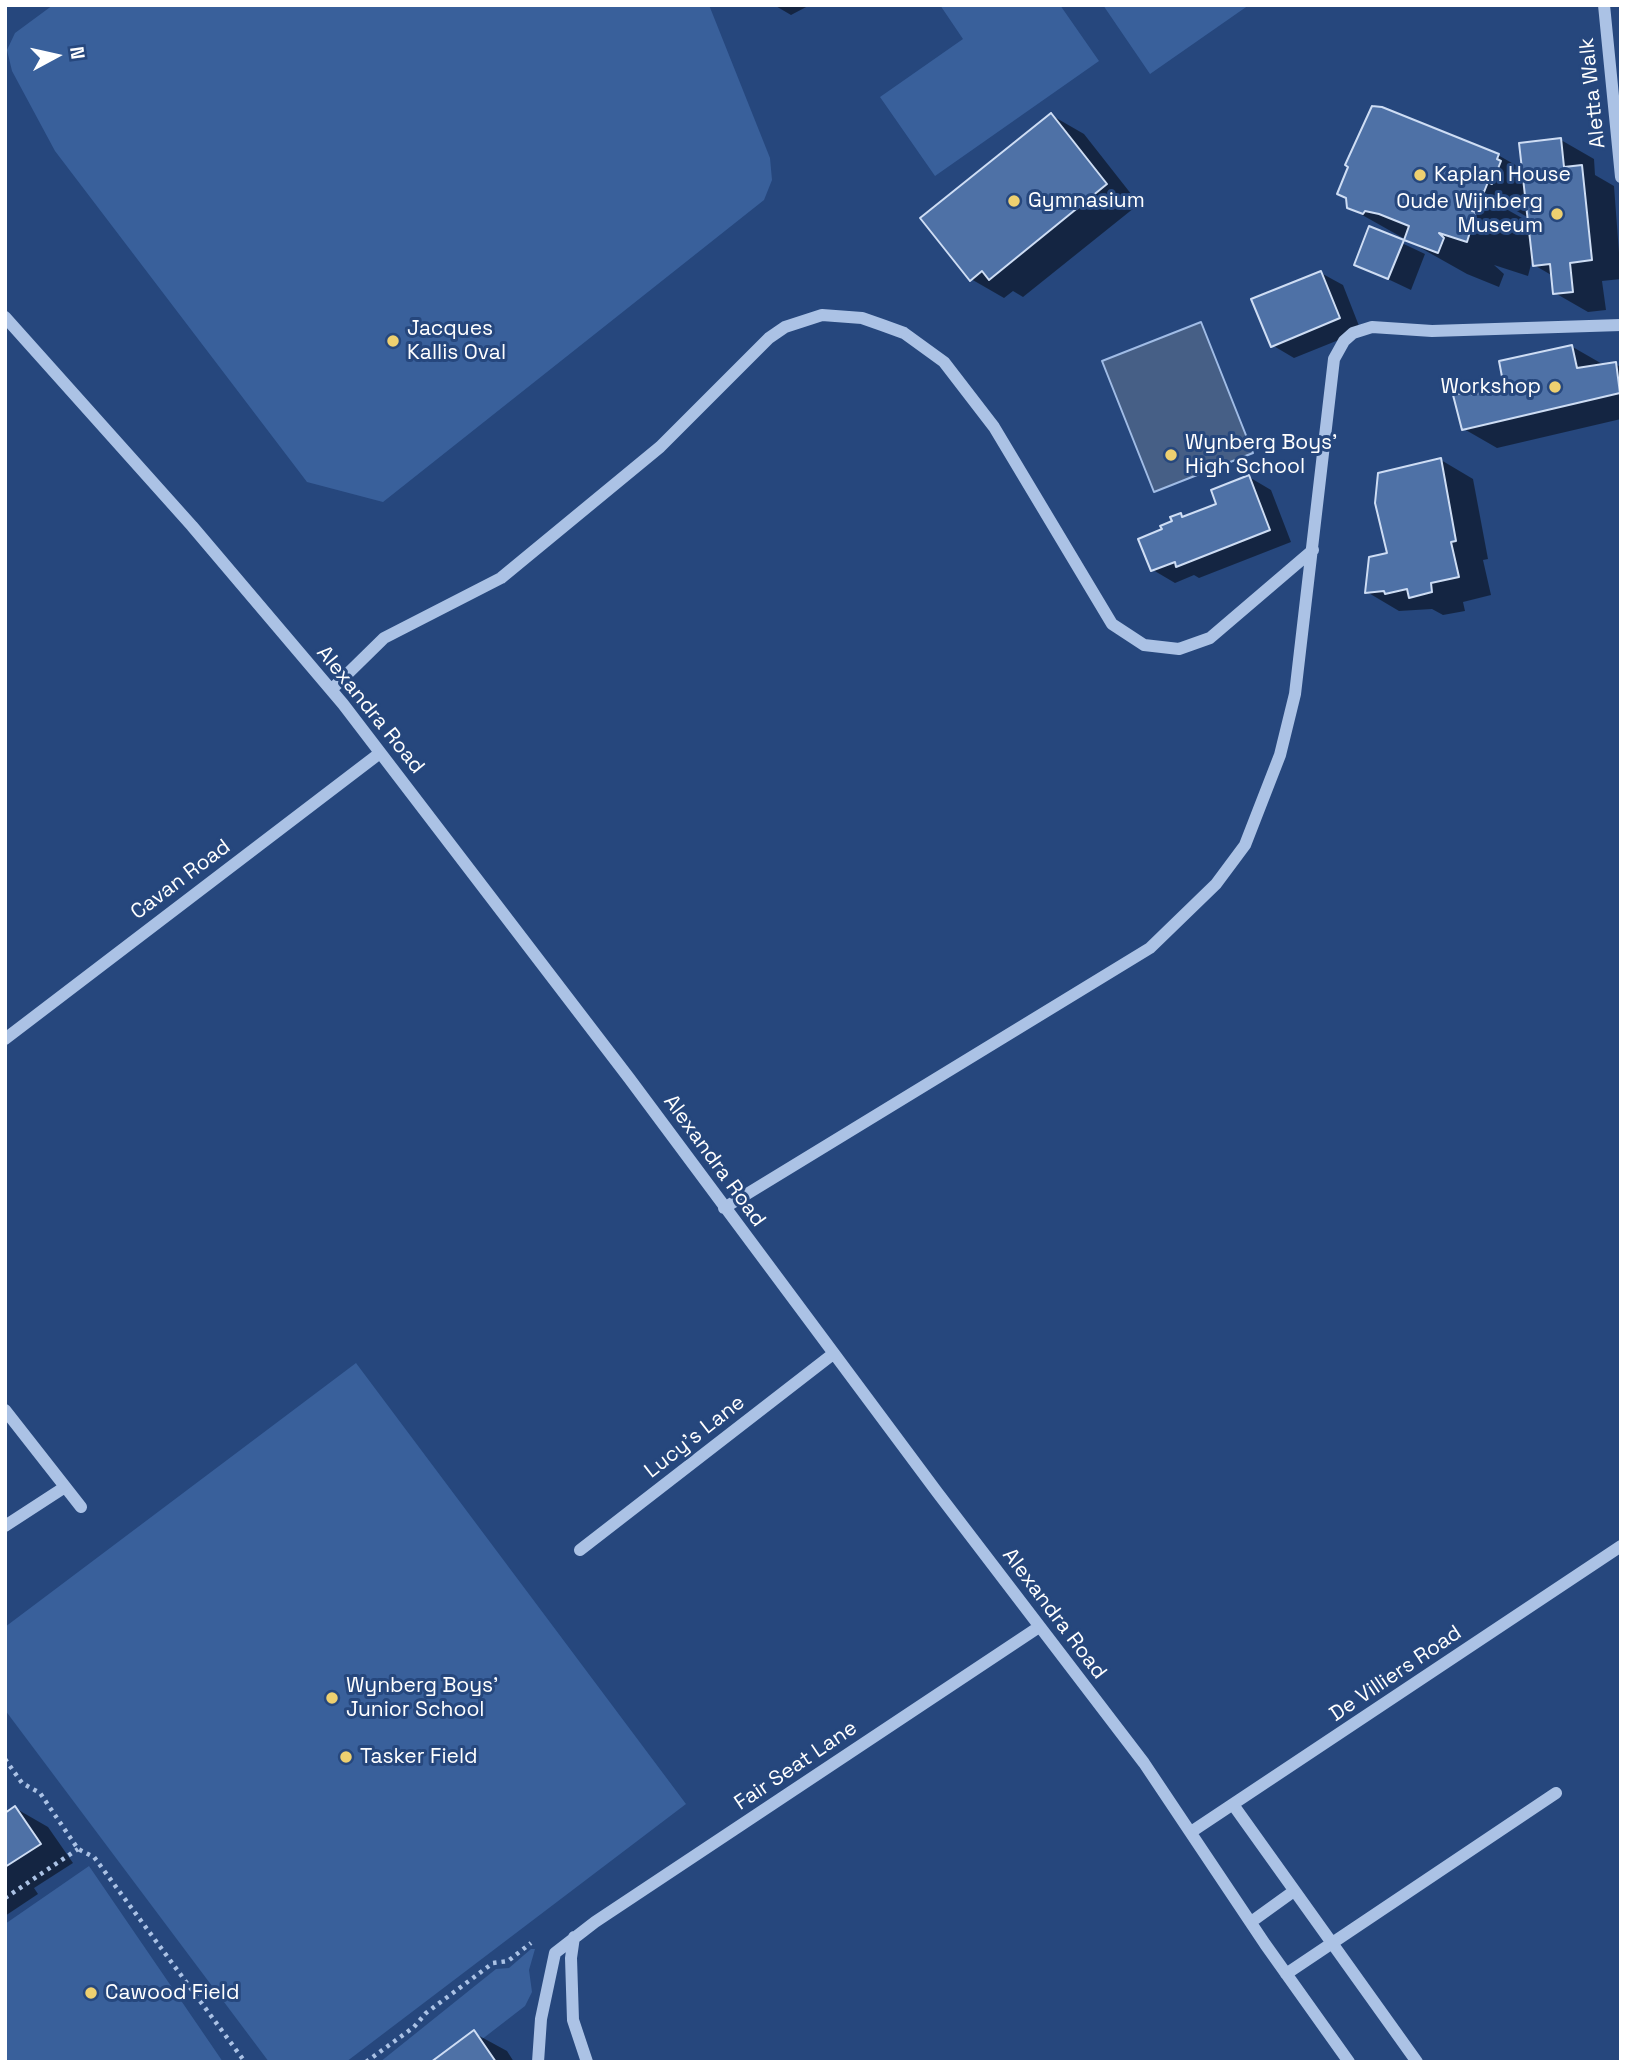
<!DOCTYPE html>
<style>
body{margin:0}
#map{position:relative;width:1626px;height:2067px;overflow:hidden;background:#26477d;font-family:"Space Grotesk",sans-serif}
canvas{display:block}
.frame{position:absolute;inset:0;border:7px solid #fff;pointer-events:none}
.north{position:absolute;left:21px;top:21px;width:70px;height:70px;-webkit-text-stroke:5px #26477d;paint-order:stroke;rotate:82deg;font-size:19px;font-weight:700;line-height:28px;text-align:center;color:#fff}
.north::after{content:'';display:block;margin:auto;width:24px;height:32px;background:#fff;clip-path:polygon(50% 0,100% 100%,50% 72%,0 100%)}
</style>
<div id="map">
<canvas width="1626" height="2067"></canvas>
<div class="frame"></div>
<div class="north">N</div>
</div>
<script>
const c = document.querySelector('canvas').getContext('2d');
c.lineJoin = 'round';
function fill(path, color) {
  c.fillStyle = color;
  c.fill(path, 'evenodd');
}
function toPath(rows) {
  const path = new Path2D();
  for (const r of rows) {
    path.moveTo(r[0], r[1]);
    for (let i = 2; i < r.length; i += 2) path.lineTo(r[i], r[i + 1]);
  }
  return path;
}
function trace(path, color, width, dash) {
  c.strokeStyle = color;
  c.lineWidth = width;
  c.lineCap = dash ? 'butt' : 'round';
  c.setLineDash(dash || []);
  c.stroke(path);
}
function label(font, color, halo, rows, align = 'center') {
  c.font = font + ' "Space Grotesk",sans-serif';
  c.lineWidth = 6;
  c.setLineDash([]);
  c.textBaseline = 'middle';
  c.strokeStyle = halo;
  c.fillStyle = color;
  for (const [text, x, y, turn = 0] of rows) {
    c.save();
    c.translate(x, y);
    c.rotate((+turn || 0) * Math.PI / 180);
    c.textAlign = isNaN(turn) ? turn : align;
    if (halo) c.strokeText(text, 0, 0);
    c.fillText(text, 0, 0);
    c.restore();
  }
}
const green = toPath([
 [53,5,709,5,770,158,772,180,764,200,383,502,307,482,55,151,12,71,7,50,15,33],
 [940,5,1060,5,1099,61,935,176,880,97,963,39],
 [1103,5,1249,5,1150,74],
 [356,1363,686,1804,346,2062,269,2062,5,1710,5,1627],
 [89,1866,223,2062,5,2062,5,1924],
 [531,1949,535,1949,529,1970,532,1992,525,2006,481,2040,474,2031,431,2062,380,2062,496,1969,509,1968]
]);
const water = toPath([
 [1201,322,1253,453,1154,492,1102,361,1201,322]
]);
const shadow = toPath([
 [774,5,810,5,791,15],
 [1051,115,1084,134,1139,204,1023,297,1013,291,1004,298,971,279],
 [1561,140,1594,159,1595,175,1614,186,1621,279,1602,281,1606,310,1588,312,1555,293,1553,276,1534,265,1533,257,1528,276,1494,265,1504,274,1499,287,1467,274,1348,207,1498,155,1524,170],
 [1473,186,1529,218,1529,222,1471,189],
 [1370,228,1425,254,1411,290,1356,264],
 [1321,273,1343,285,1361,331,1294,358,1272,345],
 [1571,346,1604,365,1615,364,1621,367,1621,419,1497,448,1464,429,1470,393,1476,396,1494,391],
 [1441,460,1473,479,1488,559,1483,560,1491,595,1463,602,1465,611,1443,615,1432,609,1399,611,1367,592],
 [1249,477,1271,490,1291,542,1199,578,1194,575,1175,583,1153,570,1164,530,1181,515,1185,517,1219,505],
 [15,1808,48,1827,73,1863,34,1888,38,1894,5,1916,5,1815],
 [474,2033,507,2051,514,2062,434,2062]
]);
const building = toPath([
 [1372,106,1382,107,1499,154,1497,159,1501,161,1492,184,1488,182,1484,192,1480,191,1472,211,1476,212,1467,242,1439,233,1444,238,1438,253,1404,240,1409,226,1379,214,1365,211,1363,214,1347,208,1346,198,1337,194,1348,167,1345,165,1372,106],
 [1051,113,1107,184,989,280,982,271,970,281,920,218,1051,113],
 [1561,138,1564,167,1582,165,1592,260,1570,263,1573,292,1553,294,1550,264,1533,266,1519,143,1561,138],
 [1369,226,1404,240,1388,279,1354,265,1369,226],
 [1321,271,1340,318,1271,347,1251,299,1321,271],
 [1572,345,1577,368,1616,362,1620,393,1462,430,1453,395,1471,391,1472,395,1492,390,1490,385,1503,382,1499,361,1572,345],
 [1441,458,1456,541,1451,542,1459,577,1431,583,1432,592,1409,598,1407,589,1385,594,1384,591,1365,593,1369,557,1387,553,1375,503,1378,473,1441,458],
 [1249,475,1270,530,1176,567,1175,562,1151,571,1138,539,1162,529,1160,526,1172,521,1170,517,1181,513,1182,517,1216,504,1211,490,1249,475],
 [15,1806,41,1844,5,1867,5,1813,15,1806],
 [474,2030,496,2062,431,2062,474,2030]
]);
const path = toPath([
 [5,1759,22,1783,40,1793,78,1849,94,1857,245,2062],
 [5,1898,78,1849],
 [366,2062,414,2027,426,2013,493,1963,508,1961,531,1943]
]);
const minor = toPath([
 [1604,5,1621,177],
 [5,317,192,526,343,704,629,1078,937,1492,1144,1763,1265,1944,1349,2062],
 [331,690,384,638,501,578,660,447,769,338,785,327,822,315,862,318,882,325,904,333,944,362,994,427,1112,624,1144,645,1179,649,1210,638,1313,550],
 [5,1039,380,753],
 [724,1208,1150,948,1216,884,1245,845,1280,755,1295,694,1334,359,1344,341,1353,333,1372,327,1432,331,1621,325],
 [5,1410,81,1507],
 [5,1526,65,1487],
 [580,1550,833,1354],
 [1234,1806,1417,2062],
 [1191,1832,1621,1546],
 [1251,1922,1294,1891],
 [574,1937,571,1958,573,2020,587,2062],
 [1286,1974,1556,1793],
 [538,2062,541,2019,555,1953,595,1922,1039,1627]
]);
const markers = [
 [1420,175,7,"#eed070"],
 [1014,201,7,"#eed070"],
 [1557,214,7,"#eed070"],
 [393,341,7,"#eed070"],
 [1555,387,7,"#eed070"],
 [1171,455,7,"#eed070"],
 [332,1698,7,"#eed070"],
 [346,1757,7,"#eed070"],
 [91,1993,7,"#eed070"]
];
const streetNames = [
 ["Aletta Walk",1593,93,-96],
 ["Alexandra Road",370,710,51],
 ["Cavan Road",181,880,-37],
 ["Alexandra Road",714,1161,54],
 ["Lucy's Lane",695,1437,-38],
 ["Alexandra Road",1054,1614,53],
 ["De Villiers Road",1396,1674,-34],
 ["Fair Seat Lane",796,1766,-34]
];
const poiNames = [
 ["Kaplan House",1434,175],
 ["Gymnasium",1028,201],
 ["Oude Wijnberg",1543,202,"right"],
 ["Museum",1543,226,"right"],
 ["Jacques",407,329],
 ["Kallis Oval",407,353],
 ["Workshop",1541,387,"right"],
 ["Wynberg Boys'",1185,443],
 ["High School",1185,467],
 ["Wynberg Boys'",346,1686],
 ["Junior School",346,1710],
 ["Tasker Field",360,1757],
 ["Cawood Field",105,1993]
];
fill(green, '#39609b');
fill(water, '#465f86');
trace(water, '#a0bce6', 2);
fill(shadow, '#0007');
fill(building, '#4e71a6');
trace(building, '#ceddf4', 2);
trace(path, '#abc2e5', 4.5, [3.5, 5]);
trace(minor, '#abc2e5', 12);
for (const [x, y, r, color] of markers) {
  const dot = new Path2D();
  dot.arc(x, y, r, 0, 2 * Math.PI);
  c.fillStyle = color;
  c.fill(dot);
  trace(dot, '#26477d', 2.5);
}
label('21px', '#fff', '#26477d', streetNames);
label('21px', '#fff', '#26477d', poiNames, 'left');
</script>
